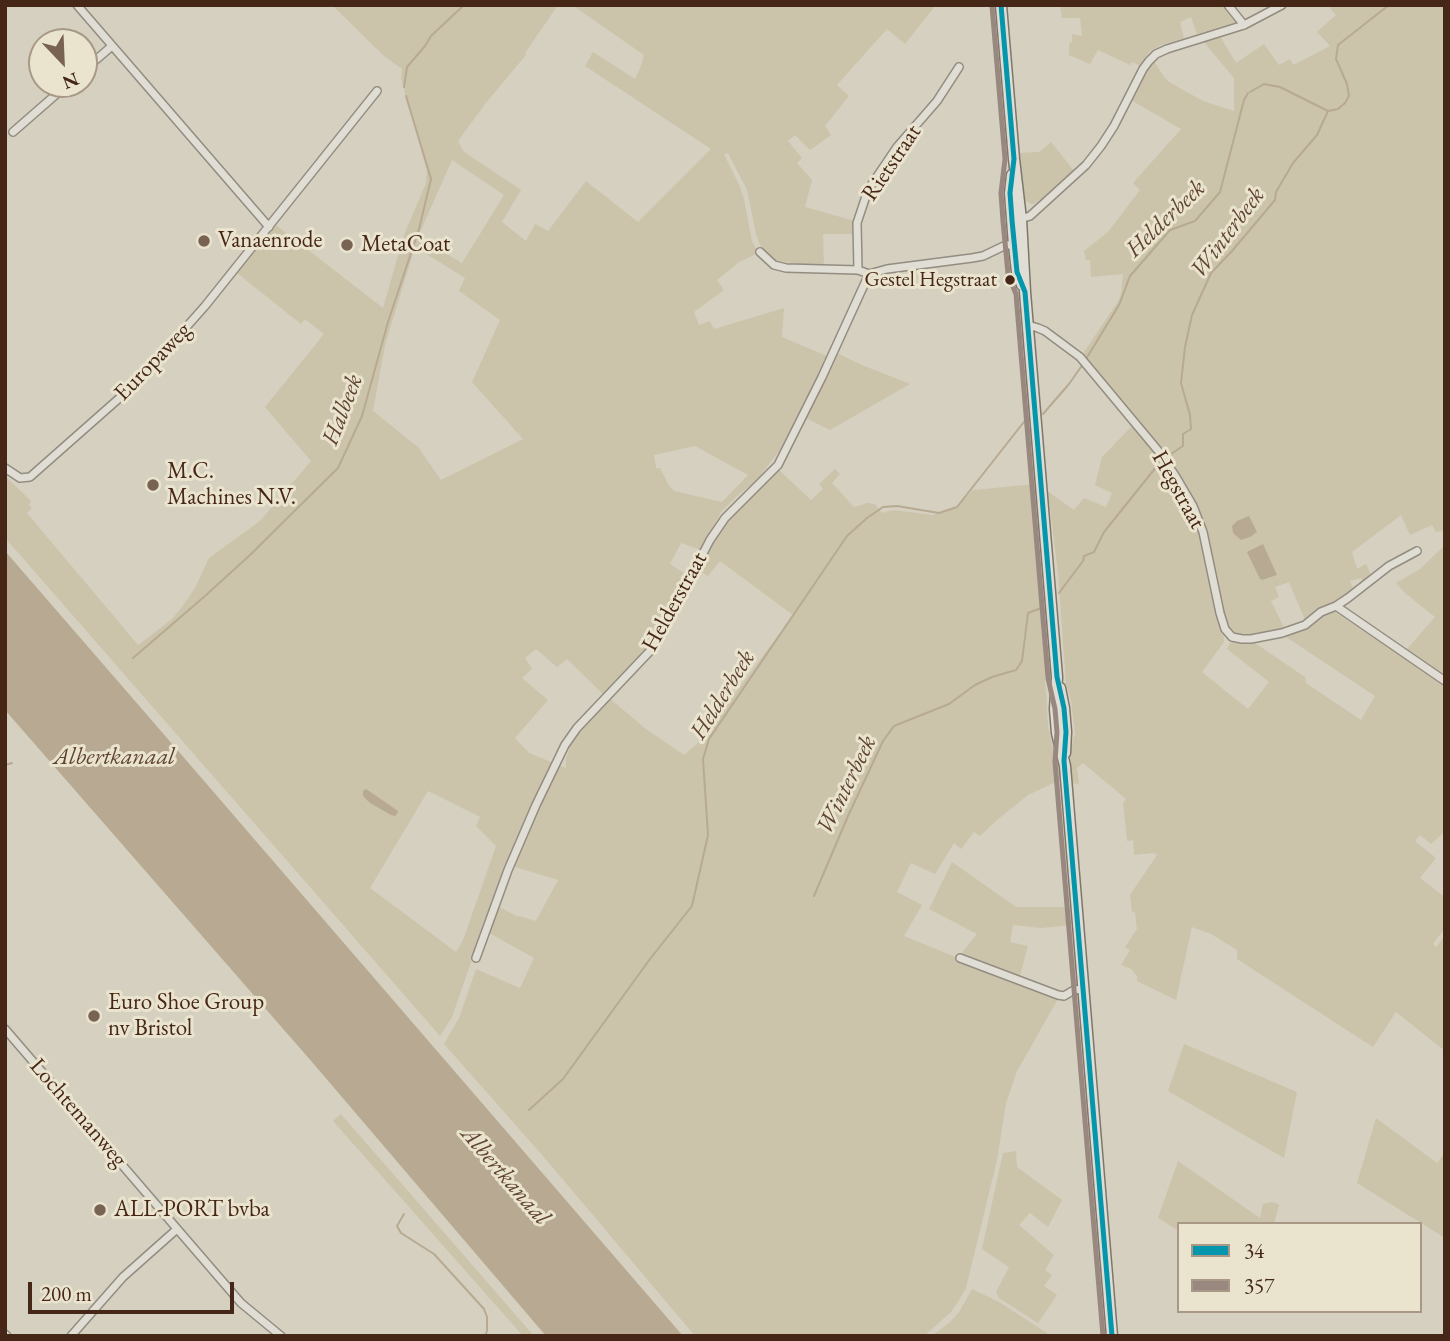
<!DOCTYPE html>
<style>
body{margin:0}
#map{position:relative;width:1450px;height:1341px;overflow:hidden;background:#d5d0bf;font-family:"EB Garamond",serif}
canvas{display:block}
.frame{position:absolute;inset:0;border:7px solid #462717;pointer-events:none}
.legend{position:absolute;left:1177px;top:1222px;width:245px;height:91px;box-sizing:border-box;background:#eae4cf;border:2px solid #a89885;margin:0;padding:9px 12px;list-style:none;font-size:21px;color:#462717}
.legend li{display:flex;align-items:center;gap:14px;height:35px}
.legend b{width:35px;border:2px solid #a89885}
.north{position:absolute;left:28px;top:28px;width:70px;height:70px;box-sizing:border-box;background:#eae4cf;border:2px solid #a89885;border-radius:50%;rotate:157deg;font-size:19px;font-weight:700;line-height:28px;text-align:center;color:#462717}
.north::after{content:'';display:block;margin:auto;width:24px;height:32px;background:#786252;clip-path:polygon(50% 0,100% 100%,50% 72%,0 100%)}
.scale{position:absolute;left:28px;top:1282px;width:206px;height:32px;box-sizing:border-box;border:4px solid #462717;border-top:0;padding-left:9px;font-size:21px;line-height:24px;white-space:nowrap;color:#462717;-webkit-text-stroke:5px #eae4cf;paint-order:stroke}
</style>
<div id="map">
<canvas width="1450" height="1341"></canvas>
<div class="frame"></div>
<ul class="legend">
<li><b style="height:9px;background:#0496ac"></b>34</li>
<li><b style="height:9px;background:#99887f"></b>357</li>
</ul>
<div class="north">N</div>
<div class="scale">200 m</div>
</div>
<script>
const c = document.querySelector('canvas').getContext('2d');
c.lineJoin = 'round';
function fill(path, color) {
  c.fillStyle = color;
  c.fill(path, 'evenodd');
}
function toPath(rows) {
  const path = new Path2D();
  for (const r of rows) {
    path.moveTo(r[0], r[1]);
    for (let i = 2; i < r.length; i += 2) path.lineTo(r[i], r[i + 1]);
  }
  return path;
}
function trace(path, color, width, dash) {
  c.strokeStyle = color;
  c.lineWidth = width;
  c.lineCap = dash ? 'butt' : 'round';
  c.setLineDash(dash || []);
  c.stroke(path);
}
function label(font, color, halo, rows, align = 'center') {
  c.font = font + ' "EB Garamond",serif';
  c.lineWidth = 6;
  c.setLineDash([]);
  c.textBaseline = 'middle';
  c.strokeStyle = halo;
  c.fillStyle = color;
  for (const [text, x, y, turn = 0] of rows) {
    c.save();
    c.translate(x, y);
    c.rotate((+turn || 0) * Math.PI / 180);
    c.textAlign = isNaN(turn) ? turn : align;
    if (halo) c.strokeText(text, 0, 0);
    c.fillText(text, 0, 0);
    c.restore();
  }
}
const green = toPath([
 [332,5,558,5,525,53,526,55,485,104,458,141,464,152,521,190,502,222,526,241,535,224,548,231,586,181,638,222,711,149,585,66,593,52,635,79,641,66,644,55,572,5,936,5,905,44,887,29,837,85,849,96,825,126,831,135,810,150,795,135,788,141,802,158,797,163,812,180,805,207,855,221,855,234,823,234,824,268,772,260,770,259,761,247,756,234,747,190,728,153,724,154,740,187,744,199,752,241,758,253,739,262,717,280,724,290,694,312,699,325,710,321,714,329,784,308,782,337,829,357,779,451,757,480,737,496,721,512,701,550,681,543,670,564,687,575,662,626,644,654,604,695,567,659,557,667,536,649,525,658,532,669,522,678,548,700,515,738,529,753,566,768,566,759,570,746,580,730,609,698,646,729,684,755,700,741,793,615,720,561,708,576,698,570,715,538,723,526,778,469,811,500,823,489,819,484,835,469,840,474,832,483,854,507,868,503,875,504,882,513,893,510,933,515,955,508,973,490,1036,484,1036,501,1033,512,1039,578,1048,726,1054,753,1059,765,1060,780,1028,795,997,820,980,836,974,832,961,849,954,843,935,874,911,863,897,892,922,905,904,936,1058,999,1017,1071,1006,1103,997,1160,966,1288,958,1302,951,1312,924,1336,695,1336,543,1156,444,1044,459,1018,476,969,520,988,534,958,489,933,498,906,518,917,519,916,536,921,558,880,505,864,452,1017,440,1036,7,540,5,536,5,476,31,501,29,505,32,508,27,513,138,645,171,620,182,607,195,588,209,558,260,521,311,461,265,407,324,334,305,319,301,324,237,273,276,225,383,308,404,235,426,183,427,171,401,78,402,69,384,56],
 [452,160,504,195,462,263,418,237],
 [415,247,465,278,459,291,500,320,472,382,523,439,441,480,418,447,373,411,385,345],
 [695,446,748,475,722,502,674,491,668,484,660,468,656,468,654,455],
 [428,791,480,817,476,826,496,846,463,940,456,952,370,888],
 [1060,5,1223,5,1237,22,1197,34,1191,17,1180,22,1184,38,1161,45,1149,52,1140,66,1132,62,1130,65,1098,50,1090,64,1069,55,1069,43,1072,42,1072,34,1082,36,1080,18,1062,18],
 [1327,5,1445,5,1445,530,1436,532,1432,525,1410,535,1401,515,1352,552,1357,569,1366,564,1372,577,1364,582,1361,578,1350,581,1354,591,1323,607,1305,620,1289,582,1275,587,1279,597,1271,601,1284,628,1244,637,1236,635,1230,631,1226,624,1206,529,1194,502,1165,453,1082,355,1119,300,1121,294,1123,274,1091,277,1090,260,1086,260,1084,251,1108,232,1140,190,1133,183,1181,129,1131,100,1145,70,1153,60,1165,78,1169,82,1203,101,1234,111,1234,78,1203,41,1220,36,1236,63,1264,44,1279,65,1290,59,1293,65,1330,46,1317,32,1336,15],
 [1051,142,1075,172,1042,201,1039,200,1034,204,1031,204,1023,199,1019,153,1039,152],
 [837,353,862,365,910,384,830,430,804,417],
 [1133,425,1165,467,1188,503,1203,543,1212,594,1223,629,1224,642,1202,672,1248,709,1269,682,1227,649,1230,643,1252,641,1305,677,1306,683,1361,720,1375,696,1283,635,1332,610,1445,685,1445,831,1431,844,1420,835,1415,841,1436,858,1420,878,1445,897,1445,928,1433,944,1436,947,1445,936,1445,1051,1396,1012,1373,1047,1237,959,1237,950,1211,934,1192,927,1176,1000,1137,981,1137,976,1131,969,1121,965,1130,950,1125,947,1137,929,1135,912,1132,912,1130,895,1157,855,1154,853,1134,855,1133,840,1127,841,1123,803,1126,799,1083,763,1077,768,1079,784,1071,783,1070,753,1075,734,1071,700,1066,684,1058,573,1050,507,1047,491,1074,510,1084,498,1106,507,1112,493,1095,485,1102,457],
 [1445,545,1445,676,1406,650,1435,617,1405,593,1396,583,1420,569],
 [952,862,1016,907,1071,907,1073,925,1041,928,1013,925,1010,942,1028,946,1019,979,963,956,962,953,977,934,929,909],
 [1184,1044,1297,1092,1284,1158,1168,1091],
 [341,1114,534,1336,523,1336,333,1121],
 [1376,1118,1437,1163,1445,1152,1445,1238,1357,1183],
 [1016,1151,1017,1167,1062,1200,1048,1227,1030,1213,1019,1225,1054,1255,1045,1270,1052,1275,1044,1286,1057,1295,1038,1323,999,1298,996,1292,1009,1267,982,1249,1003,1153],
 [1178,1161,1260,1218,1263,1204,1270,1202,1275,1203,1279,1205,1274,1224,1179,1224,1179,1231,1158,1218],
 [972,1289,999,1302,1047,1333,1045,1336,932,1336,950,1322,959,1312]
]);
const water = toPath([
 [1249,516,1257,532,1250,537,1241,540,1233,533,1232,526,1237,521],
 [1263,544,1277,575,1262,580,1260,579,1247,552],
 [5,551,148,716,683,1336,546,1336,312,1062,5,710],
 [366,789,398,811,397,814,395,816,391,815,370,803,363,796,363,791]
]);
const stream = toPath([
 [404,87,407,67,425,46,431,36,464,5],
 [1250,92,1264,84,1280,87,1328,111,1338,109,1345,103,1349,96,1347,84,1336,59,1338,45,1389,5],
 [1086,359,1119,305,1130,276,1170,230,1195,221,1220,192,1244,100,1248,93],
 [1043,414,1069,384,1083,364],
 [1168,456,1183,446,1183,434,1191,429,1190,415,1181,383,1185,347,1192,315,1211,273,1232,251,1275,200,1276,192,1293,163,1317,135,1328,111],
 [1059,593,1083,561,1084,556,1094,552,1104,532,1161,461],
 [133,658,205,596,250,555,338,468,362,416,388,322,419,229,431,179,406,96],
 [5,765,12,763],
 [814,896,848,816,883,741,894,726,949,704,975,685,992,677,1016,670,1022,661,1028,613,1041,608],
 [529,1110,563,1079,650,959,692,906,708,835,703,759,709,739,847,536,867,518,883,507,897,506,939,513,957,507,1027,418],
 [404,1214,397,1226,401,1233,434,1254,484,1309,487,1317,487,1331,485,1336]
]);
const minor = toPath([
 [77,5,269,227],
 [1228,5,1244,25],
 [84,70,112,46],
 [13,132,68,84],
 [1017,220,1030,216,1086,165,1101,146,1114,126,1143,69,1149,61,1156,54,1167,49,1244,25,1282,5],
 [760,252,774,265,786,268,858,270,869,274,887,269,972,258,983,256,1006,245,1018,245],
 [858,270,857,223,868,190,897,147,937,101,959,67],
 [1028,325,1038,328,1045,331,1080,357,1160,453,1176,477,1193,506,1203,532,1220,613,1225,629,1232,637,1242,639,1251,639,1282,633,1305,625,1321,612,1336,606,1348,598,1389,566,1417,551],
 [5,468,20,478,30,477,124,394,150,368,205,306,377,91],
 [1336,606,1445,681],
 [476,958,508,870,536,805,565,745,577,728,650,651,663,630,710,540,725,518,778,465,822,377,869,274],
 [960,958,1058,995,1064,996,1074,990,1084,989],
 [5,1029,241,1303,281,1336],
 [5,1334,7,1336],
 [71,1336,123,1277,177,1229]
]);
const secondary = toPath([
 [1001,5,1014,159,1021,219,1025,292,1057,677,1055,709,1057,733,1065,766,1112,1336],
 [1012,175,1010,193,1014,245,1017,272,1022,285],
 [1060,688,1064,708,1066,732,1065,753]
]);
const bus1 = toPath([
 [1001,5,1014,159,1010,193,1012,220,1017,272,1025,292,1057,677,1064,708,1066,732,1064,761,1112,1336]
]);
const bus2 = toPath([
 [992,6,1005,159,1001,193,1003,221,1008,274,1016,294,1048,678,1055,709,1057,732,1055,762,1103,1336]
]);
const markers = [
 [204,241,7,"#786252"],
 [347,245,7,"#786252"],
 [1010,280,6,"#462717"],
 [153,485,7,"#786252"],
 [94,1016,7,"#786252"],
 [100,1210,7,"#786252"]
];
const busNames = [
 ["Gestel Hegstraat",997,280]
];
const streetNames = [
 ["Rietstraat",892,163,-56],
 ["Europaweg",153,362,-46],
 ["Hegstraat",1178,490,61],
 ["Helderstraat",675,602,-61],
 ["Lochtemanweg",78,1113,49]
];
const poiNames = [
 ["Vanaenrode",218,241],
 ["MetaCoat",361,245],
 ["M.C.",167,472],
 ["Machines N.V.",167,498],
 ["Euro Shoe Group",108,1003],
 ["nv Bristol",108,1029],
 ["ALL-PORT bvba",114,1210]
];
const waterNames = [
 ["Helderbeek",1166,219,-44],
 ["Winterbeek",1228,233,-53],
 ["Halbeek",343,410,-69],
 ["Helderbeek",723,695,-58],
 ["Albertkanaal",114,757],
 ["Winterbeek",847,785,-64],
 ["Albertkanaal",505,1176,49]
];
fill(green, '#ccc3ab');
fill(water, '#b8aa92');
trace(stream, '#b8aa92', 2);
trace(minor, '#938c80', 10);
trace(secondary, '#7e766b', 13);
trace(minor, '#dfddd4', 7);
trace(secondary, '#dfddd4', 10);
trace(bus1, '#0496ac', 5);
trace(bus2, '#99887f', 5);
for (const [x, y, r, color] of markers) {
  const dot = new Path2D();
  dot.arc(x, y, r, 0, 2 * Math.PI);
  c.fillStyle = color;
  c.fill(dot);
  trace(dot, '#eae4cf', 2.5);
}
label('21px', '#462717', '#eae4cf', busNames, 'right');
label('23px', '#462717', '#eae4cf', streetNames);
label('23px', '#462717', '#eae4cf', poiNames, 'left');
label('italic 24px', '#5f4431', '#eae4cf', waterNames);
</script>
